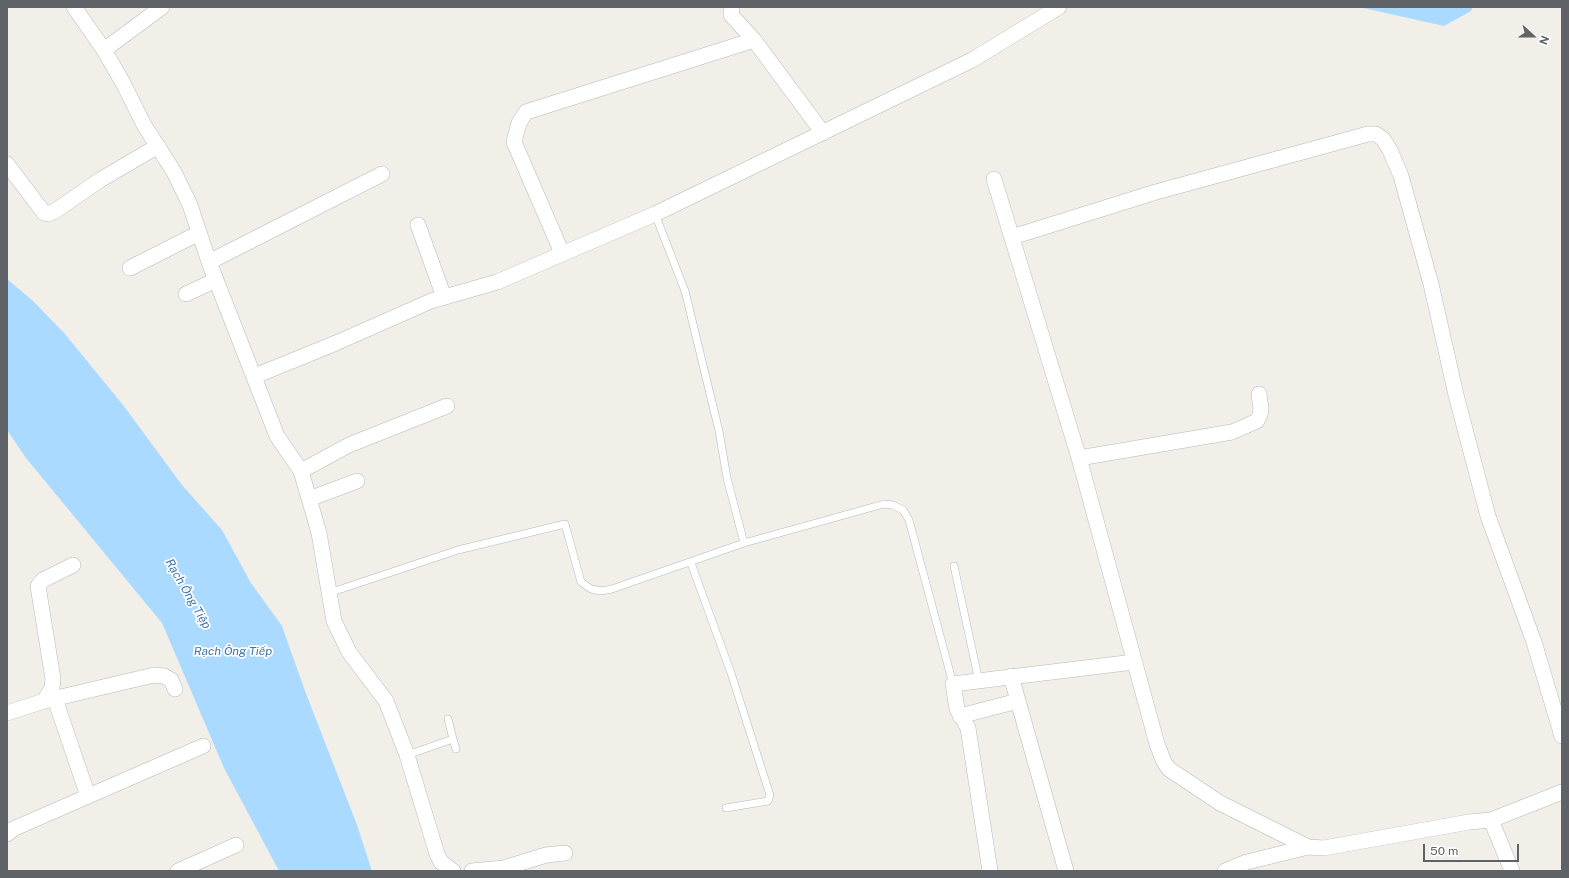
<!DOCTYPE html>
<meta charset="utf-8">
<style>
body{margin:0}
#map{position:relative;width:1569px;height:878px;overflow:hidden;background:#f1efe8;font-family:"Public Sans",sans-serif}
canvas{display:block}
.frame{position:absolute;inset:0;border:8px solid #5f6368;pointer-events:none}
.north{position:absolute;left:1513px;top:16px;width:40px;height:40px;-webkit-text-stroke:3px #fff;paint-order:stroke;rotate:111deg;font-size:11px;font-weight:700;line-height:16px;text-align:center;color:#5f6368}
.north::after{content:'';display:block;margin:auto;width:14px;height:18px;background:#5f6368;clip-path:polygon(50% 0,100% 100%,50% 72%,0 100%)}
.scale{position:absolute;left:1423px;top:844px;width:96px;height:18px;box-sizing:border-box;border:2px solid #5f6368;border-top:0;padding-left:5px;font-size:12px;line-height:14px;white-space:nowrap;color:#5f6368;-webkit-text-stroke:3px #fff;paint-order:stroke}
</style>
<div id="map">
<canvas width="1569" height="878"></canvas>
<div class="frame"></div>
<div class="north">N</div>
<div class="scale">50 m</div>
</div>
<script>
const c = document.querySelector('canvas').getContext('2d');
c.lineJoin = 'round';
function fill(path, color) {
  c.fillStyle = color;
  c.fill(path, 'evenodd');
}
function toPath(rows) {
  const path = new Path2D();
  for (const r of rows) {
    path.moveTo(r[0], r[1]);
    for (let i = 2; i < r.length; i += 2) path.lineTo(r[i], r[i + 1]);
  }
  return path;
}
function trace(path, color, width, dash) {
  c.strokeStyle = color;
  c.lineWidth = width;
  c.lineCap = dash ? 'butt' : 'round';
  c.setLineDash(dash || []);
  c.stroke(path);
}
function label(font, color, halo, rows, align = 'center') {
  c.font = font + ' "Public Sans",sans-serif';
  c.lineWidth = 3.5;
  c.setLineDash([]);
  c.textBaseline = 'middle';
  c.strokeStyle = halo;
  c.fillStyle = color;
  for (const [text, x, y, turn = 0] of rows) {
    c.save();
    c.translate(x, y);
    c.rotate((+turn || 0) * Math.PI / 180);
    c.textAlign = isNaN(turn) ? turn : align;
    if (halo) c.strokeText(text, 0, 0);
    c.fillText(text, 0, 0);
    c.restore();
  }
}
const water = toPath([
 [1359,7,1473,7,1471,11,1444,26],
 [7,279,33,301,65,334,123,405,182,485,222,530,251,583,282,626,305,691,357,825,372,871,279,871,224,768,162,623,26,458,7,430]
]);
const service = toPath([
 [655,214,685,291,719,431,727,478,744,543],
 [691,563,731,673,770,795,768,801,726,808],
 [954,566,979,681],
 [329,593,458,550,565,524,581,582,591,589,601,591,612,589,744,543,884,504,893,505,903,510,909,520,953,684],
 [448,719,453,739],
 [407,755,453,739,456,749]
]);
const minor = toPath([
 [74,7,104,50,123,83,144,125,174,172,190,205,209,262,277,436,301,471,319,533,334,621,349,652,386,701,407,755,437,854,441,862,453,871],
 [732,7,731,15,754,40],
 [104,50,162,7],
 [7,164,44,213,48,214,55,211,100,180,158,146],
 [994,179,1079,458,1157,744,1164,762,1169,769,1220,803,1308,847],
 [418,225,444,297],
 [1012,237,1156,192,1368,134,1376,134,1383,139,1390,150,1401,176,1431,284,1456,395,1488,516,1534,642,1562,736],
 [562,253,514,142,519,123,526,112,754,40,823,133],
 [209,262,382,174],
 [130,268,199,233],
 [186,294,216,280],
 [255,376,336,343,431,301,497,282,655,214,972,60,1059,7],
 [1079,458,1232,432,1257,421,1260,415,1261,409,1259,394],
 [301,471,349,445,447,406],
 [309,499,357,481],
 [1011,676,1066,871],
 [55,699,88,796],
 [44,701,154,675,164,676,171,680,175,689],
 [7,713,44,701,52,688,53,679,38,586,43,580,73,565],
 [960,716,1018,701],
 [7,834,13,829,203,746],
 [178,871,236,845],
 [472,871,504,868,546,855,565,853],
 [990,871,968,728,957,709,953,684,1134,662],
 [1225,871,1247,862,1308,847,1324,848,1469,822,1491,820],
 [1512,871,1491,820,1562,792]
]);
const waterNames = [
 ["Rạch Ông Tiệp",188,594,60],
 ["Rạch Ông Tiếp",233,651]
];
fill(water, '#aadaff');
trace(service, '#b5b8bc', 8);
trace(minor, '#b5b8bc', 16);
trace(service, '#fff', 7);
trace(minor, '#fff', 15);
label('italic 12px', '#4174aa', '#fff', waterNames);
</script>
